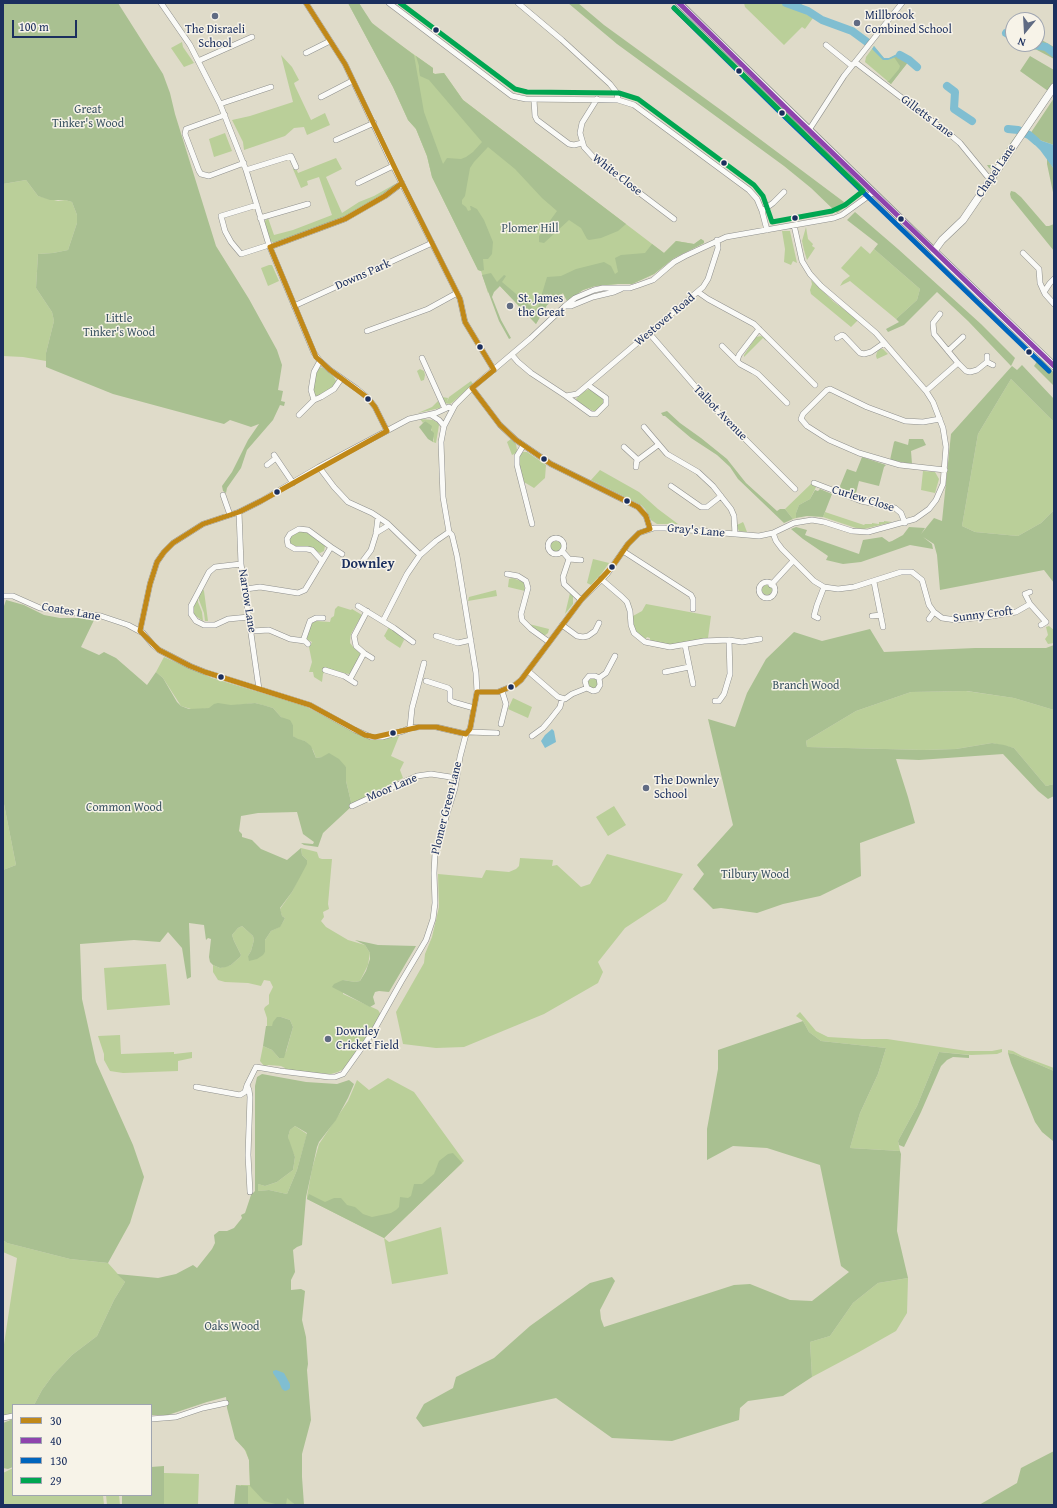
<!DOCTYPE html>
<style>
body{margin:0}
#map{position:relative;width:1057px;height:1508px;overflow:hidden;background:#dfdbc9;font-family:"Gentium Book Plus",serif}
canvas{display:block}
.frame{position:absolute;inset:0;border:4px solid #1b2f5e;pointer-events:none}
.legend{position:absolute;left:12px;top:1404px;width:140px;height:92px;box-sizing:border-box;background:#f7f3e8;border:1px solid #9fa5b1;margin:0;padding:5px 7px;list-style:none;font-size:12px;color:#1b2f5e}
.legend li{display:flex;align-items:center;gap:8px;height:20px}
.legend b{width:20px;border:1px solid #9fa5b1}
.north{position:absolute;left:1005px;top:12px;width:40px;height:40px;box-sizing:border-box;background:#f7f3e8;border:1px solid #9fa5b1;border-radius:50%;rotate:198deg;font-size:11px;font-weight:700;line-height:16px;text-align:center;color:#1b2f5e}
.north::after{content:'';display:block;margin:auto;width:14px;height:18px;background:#606b83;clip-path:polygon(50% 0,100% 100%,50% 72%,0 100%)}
.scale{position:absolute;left:12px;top:20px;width:65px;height:18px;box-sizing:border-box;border:2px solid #1b2f5e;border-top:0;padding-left:5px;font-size:12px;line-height:14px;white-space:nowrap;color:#1b2f5e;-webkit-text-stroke:3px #f7f3e8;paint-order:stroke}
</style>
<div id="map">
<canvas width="1057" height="1508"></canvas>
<div class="frame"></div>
<ul class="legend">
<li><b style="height:5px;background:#c08818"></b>30</li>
<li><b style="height:5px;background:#8e44ad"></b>40</li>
<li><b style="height:5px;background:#0065bd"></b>130</li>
<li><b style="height:5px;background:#00a651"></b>29</li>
</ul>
<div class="north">N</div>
<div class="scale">100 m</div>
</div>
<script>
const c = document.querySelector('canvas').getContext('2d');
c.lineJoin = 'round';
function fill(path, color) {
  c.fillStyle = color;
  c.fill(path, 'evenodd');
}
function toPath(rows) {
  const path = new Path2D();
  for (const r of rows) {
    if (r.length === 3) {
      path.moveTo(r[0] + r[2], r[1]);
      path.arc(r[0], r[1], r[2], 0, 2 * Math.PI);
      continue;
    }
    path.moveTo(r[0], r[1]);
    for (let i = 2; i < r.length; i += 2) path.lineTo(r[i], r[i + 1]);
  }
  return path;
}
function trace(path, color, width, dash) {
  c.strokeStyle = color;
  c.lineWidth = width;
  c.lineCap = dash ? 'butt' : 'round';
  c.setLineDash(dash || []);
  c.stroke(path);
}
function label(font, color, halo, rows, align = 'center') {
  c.font = font + ' "Gentium Book Plus",serif';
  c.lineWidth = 3;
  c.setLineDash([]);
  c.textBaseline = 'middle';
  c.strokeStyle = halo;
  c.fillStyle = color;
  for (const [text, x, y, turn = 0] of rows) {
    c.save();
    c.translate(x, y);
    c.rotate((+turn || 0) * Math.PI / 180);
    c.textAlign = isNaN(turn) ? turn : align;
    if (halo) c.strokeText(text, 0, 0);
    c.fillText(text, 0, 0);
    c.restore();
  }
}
const green = toPath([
 [348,3,359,3,368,19,378,29,433,68,433,73,435,74,444,73,463,100,664,253,676,241,694,244,701,239,704,241,704,243,674,258,654,274,632,284,618,284,595,286,583,290,567,301,563,293,547,305,536,324,497,283,488,293,481,271,478,270,432,177,427,156,416,129,408,120,393,87],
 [744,3,803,3,799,10,813,18,805,29,802,27,784,45,745,7],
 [1011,25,1013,26,1013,41,1006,37],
 [1037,38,1040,39,1037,50,1026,48,1018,44,1037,44],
 [182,42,183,47,194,63,184,67,171,48],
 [874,46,884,58,889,58,899,53,910,59,891,84,865,62,866,57],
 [281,55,292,67,299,80,294,83,295,86,311,120,325,113,330,125,307,135,304,127,294,128,285,136,244,150,243,142,232,120,250,116,293,102],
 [225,133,232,151,214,157,209,139],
 [336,158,342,169,326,177,342,213,359,202,374,196,395,184,396,186,379,198,344,217,275,243,272,242,269,240,264,222,268,218,274,235,293,230,332,215,319,177,307,181,308,185,301,188,293,169,296,168,298,173],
 [26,180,38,196,58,201,65,200,72,202,77,215,77,223,68,250,53,253,38,254,36,288,52,312,54,321,46,353,46,361,23,357,3,356,3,184],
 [806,227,808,239,813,244,812,246,815,248,807,260,804,250,802,241],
 [782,231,790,231,797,263,793,261,791,265,784,262,785,249],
 [861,246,870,254,874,249,920,289,917,300,896,319,850,281,840,286,843,281,850,276,841,268],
 [269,265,272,265,279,281,268,286,261,268],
 [811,280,834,302,858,320,851,327,811,294,810,290,812,284],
 [761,336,765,338,766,341,763,338,744,357,744,355,756,337],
 [880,349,883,349,888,354,877,359,876,356,877,352],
 [319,367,323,368,334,377,336,381,334,386,330,390,316,396,314,395,312,390,315,371],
 [420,369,424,371,425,375,424,380,421,381,417,371],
 [1011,379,1054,422,1054,510,1041,523,1018,536,975,532,962,526,978,434],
 [471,381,473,384,453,402,450,404,444,403,442,397,448,398,447,402,449,397],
 [589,389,591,389,603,397,605,402,595,412,577,402,576,399,581,393],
 [438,401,440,405,440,408,418,413,432,407],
 [420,419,433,420,438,423,439,425,436,443,433,442,434,440,431,428,425,421,423,423],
 [511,439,516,444,517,450,516,453,512,455,507,442],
 [523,452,527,452,546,465,545,478,534,488,524,482,519,465,519,455],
 [600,470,639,492,658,509,678,524,657,524,651,520,645,509,641,505,591,480],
 [923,471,935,472,939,479,935,493,921,490],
 [813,482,812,485,816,487,810,499,799,505,796,513,796,518,793,519,785,509],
 [825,512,864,525,865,524,872,524,872,523,879,524,879,522,884,522,884,521,892,522,864,529,856,528,823,517],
 [743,522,744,524,747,532,739,531,738,529,737,525],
 [303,530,323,544,325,546,324,551,320,553,309,547,294,547,290,544,289,535],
 [556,547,6],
 [593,559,609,563,602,573,591,585,587,583],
 [512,578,524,582,525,591,508,587,509,579],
 [767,590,5],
 [203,589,204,591,208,621,205,621,204,613,199,600,199,595],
 [496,590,497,596,468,601,469,597],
 [570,593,573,596,573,604,565,614],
 [198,597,198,602,202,612,203,621,193,614,192,609],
 [646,604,711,616,708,638,677,644,665,644,650,641,650,638,647,637,645,640,635,632,632,624,633,616,642,611],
 [338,606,351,610,352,609,362,615,351,634,350,640,350,643,354,648,361,654,350,674,325,671,323,674,322,682,314,677,313,672,309,672,312,662,309,647,312,642,306,639,312,623,317,621,330,622,331,618,334,616,335,609],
 [529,624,549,629,548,633,544,636,528,626],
 [1049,626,1054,630,1054,643,1048,644,1045,639,1048,635,1046,627],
 [389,627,403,638,404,640,400,648,386,639,386,638,384,636],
 [164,657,212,678,305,706,366,738,378,740,399,736,391,756,404,762,400,770,403,778,355,803,352,806,346,781,346,767,322,757,316,758,313,750,305,741,298,740,293,736,293,725,281,717,273,708,255,703,194,710,181,706,163,678,156,672],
 [593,684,5.5],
 [966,691,1014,698,1054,710,1054,784,1046,786,1014,748,992,743,956,749,924,750,807,747,806,741,856,711,911,692],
 [513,698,532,707,528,718,508,709],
 [3,799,16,865,3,870],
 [614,806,626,825,608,836,596,817],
 [301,848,317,852,319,858,322,859,332,859,328,904,329,909,323,912,324,917,321,921,326,927,348,940,365,945,370,953,368,965,360,981,355,982,343,980,343,994,378,1010,381,1015,368,1038,345,1068,338,1072,331,1074,286,1071,285,1068,281,1066,269,1065,264,1066,260,1061,263,1046,272,1050,279,1058,286,1052,293,1027,290,1020,281,1017,272,1026,267,1026,267,1018,264,1009,265,1007,269,1004,269,995,273,987,270,981,264,980,261,986,248,983,225,982,218,980,213,972,213,965,220,968,231,965,240,957,241,955,234,941,232,935,238,928,242,926,253,936,254,940,251,951,248,956,265,952,265,940,271,931,279,927,283,922,285,918,282,916,280,909,292,892,307,860,302,855],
 [607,854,683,874,666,901,625,928,598,962,603,972,598,983,544,1014,464,1047,436,1048,403,1044,396,1012,424,963,425,954,432,937,439,907,438,874,482,878,486,870,509,872,516,869,519,866,520,858,553,860,552,866,557,865,581,887,590,884],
 [166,964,170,1005,107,1010,104,968],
 [800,1012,816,1031,828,1037,862,1039,887,1039,967,1051,992,1051,1002,1049,1002,1052,997,1054,971,1055,939,1052,917,1106,898,1141,900,1151,850,1148,860,1113,878,1074,886,1048,821,1041,809,1032,803,1021,796,1016],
 [120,1035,121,1054,174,1052,174,1054,192,1052,192,1058,178,1061,178,1071,123,1073,110,1071,104,1060,104,1054,98,1036],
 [1008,1050,1013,1051,1022,1056,1054,1068,1054,1071,1014,1054,1008,1053],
 [388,1078,414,1092,464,1161,384,1238,389,1242,441,1227,448,1274,392,1284,384,1238,307,1199,307,1196,312,1169,319,1144,348,1101,357,1080,369,1090],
 [295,1126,307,1134,297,1170,287,1194,269,1190,258,1191,258,1184,265,1186,277,1182,293,1170,295,1157,289,1143,288,1137,290,1130],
 [3,1240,7,1243,70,1259,108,1263,125,1282,114,1300,97,1336,72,1355,53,1375,42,1390,34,1405,13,1405,13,1414,3,1416,3,1351,17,1258,3,1252],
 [908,1278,907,1313,896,1331,859,1352,812,1377,810,1342,830,1336,853,1303,878,1283],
 [244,1448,287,1497,295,1505,238,1505,241,1485,250,1485,249,1460],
 [13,1468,13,1495,103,1495,104,1505,3,1505,3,1473],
 [164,1473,199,1474,198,1505,164,1505],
 [106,1495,119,1495,120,1505,107,1505]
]);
const forest = toPath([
 [3,3,118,3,163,74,170,93,175,114,216,246,249,299,277,350,282,365,278,390,283,391,281,401,285,402,284,406,280,405,273,420,247,450,241,468,227,488,226,493,223,491,222,486,232,472,248,440,259,424,251,427,230,420,224,424,113,394,46,367,46,353,54,321,52,312,36,288,38,254,53,253,68,250,77,223,77,215,72,202,65,200,50,200,38,196,26,180,3,184],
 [348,3,359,3,372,23,414,55,424,112,443,164,447,158,461,159,466,157,473,152,482,142,429,80,420,76,419,70,419,66,416,56,433,68,433,73,435,74,444,73,463,100,626,224,618,231,601,238,589,240,587,239,581,228,569,220,544,243,539,242,539,236,557,211,542,198,515,169,488,147,474,162,470,168,465,196,462,200,462,204,466,207,468,211,471,210,470,206,471,206,477,209,484,220,493,242,492,254,488,259,483,259,484,270,481,271,478,270,432,177,427,156,416,129,408,120,393,87],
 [568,3,578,3,604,25,725,113,848,205,837,213,811,188,784,166,617,44],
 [1040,39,1054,47,1054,59,1037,50],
 [900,56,909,61,891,84,887,81,889,81,899,69,900,66,894,57],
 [1030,56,1054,70,1054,82,1048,91,1020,71],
 [1054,98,1054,145,1042,141,1030,134],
 [1017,134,1018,134,994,167,991,169,989,168,987,165,995,165],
 [1047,158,1054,169,1054,197,1047,164],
 [1011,191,1015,192,1021,197,1046,226,1049,226,1054,224,1054,251,1011,198,1010,194],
 [855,212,898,249,981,324,1015,358,1011,366,968,321,937,292,904,325,888,332,886,329,899,322,896,319,917,300,920,289,874,249,878,244,847,220],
 [701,239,704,241,704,243,674,258,654,274,641,280,632,284,618,284,595,286,583,290,567,301,563,293,547,305,536,324,500,286,494,292,492,297,501,320,511,338,509,339,499,321,482,275,491,273,497,282,504,275,506,276,502,282,535,310,538,307,547,277,561,276,576,269,604,262,611,266,615,274,618,272,615,258,621,255,645,253,652,244,664,253,676,241,694,244],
 [1040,357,1054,373,1054,386,1034,366],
 [1022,365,1054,399,1054,422,1011,379,978,434,962,526,975,532,1018,536,1041,523,1054,510,1054,583,1044,570,940,590,937,555,934,544,923,537,932,544,933,549,910,545,861,562,843,564,826,560,828,556,803,539,791,529,796,527,807,530,805,535,859,554,863,540,882,537,889,542,892,541,903,535,909,527,925,528,921,534,934,518,942,521,951,434,1012,366,1017,370],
 [667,411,680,423,701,438,727,459,746,483,777,511,780,509,785,509,793,519,784,523,738,479,730,467,717,455,691,438,665,416,663,416,661,413],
 [425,421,432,426,431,430,434,433,433,442,428,439,419,427],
 [909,439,923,439,926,445,911,451,912,464,890,460,894,442,895,441,908,445],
 [862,457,886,465,884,467,879,486,859,481,855,497,836,490,840,486,847,469,856,472],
 [820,489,832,494,823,517,807,516,796,518,796,513,799,505,810,499,815,490,818,491],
 [6,600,24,605,44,615,60,618,95,618,81,647,99,655,104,652,116,658,147,685,156,672,163,678,177,702,181,706,189,709,209,708,214,704,218,703,231,705,255,703,263,705,273,708,281,717,290,720,293,725,293,736,298,739,305,741,311,746,316,758,322,757,329,753,339,759,346,767,346,781,352,806,323,833,318,847,304,845,301,843,313,844,314,842,303,834,297,812,258,813,241,816,239,831,242,834,242,837,252,840,261,849,287,860,301,848,302,855,307,860,307,864,292,892,280,908,282,916,285,918,283,922,280,927,271,931,265,940,265,952,263,955,257,959,249,961,248,956,251,951,254,940,253,936,242,926,238,928,232,935,234,941,241,955,240,957,231,965,226,967,220,968,213,965,210,962,209,957,211,939,208,938,206,940,204,925,189,923,191,977,187,979,182,948,168,932,160,942,134,940,80,944,82,999,96,1062,133,1145,144,1177,130,1223,108,1263,70,1259,7,1243,3,1240,3,870,16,865,3,799,3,609],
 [870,629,884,652,975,648,1046,648,1054,645,1054,710,1014,698,967,691,911,692,856,711,806,741,807,747,924,750,956,749,992,743,1004,745,1014,748,1046,786,1054,784,1054,796,1048,799,1038,791,1003,754,919,760,896,759,908,797,915,823,860,843,861,876,820,896,783,904,757,913,721,908,713,909,693,889,704,874,697,865,733,825,708,719,735,727,747,693,766,659,794,632,822,641],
 [355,940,378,945,416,946,389,992,379,991,375,992,373,997,375,1004,370,1007,332,987,334,984,343,980,355,982,360,981,366,971,370,959,370,953,365,945],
 [277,1017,281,1017,290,1020,293,1027,284,1058,279,1058,272,1050,263,1046,266,1026,272,1026,273,1022],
 [803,1021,809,1032,821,1041,886,1048,878,1074,860,1113,850,1148,900,1151,901,1154,897,1231,908,1278,878,1283,853,1303,830,1336,810,1342,812,1377,783,1396,748,1401,740,1408,739,1420,672,1441,612,1438,556,1398,423,1427,416,1418,424,1404,453,1388,456,1377,494,1358,530,1326,590,1283,612,1277,615,1281,600,1310,601,1319,604,1327,734,1285,750,1284,790,1300,812,1301,849,1272,841,1266,820,1165,767,1148,733,1146,707,1160,707,1129,718,1069,718,1050],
 [939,1052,969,1055,969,1058,953,1057,947,1060,941,1066,921,1112,904,1147,899,1145,898,1141,917,1106],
 [1008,1053,1014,1054,1054,1071,1053,1141,1042,1132,1035,1122,1011,1063],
 [262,1074,306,1082,337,1084,349,1080,354,1084,348,1098,336,1120,319,1142,317,1147,306,1197,302,1245,297,1247,293,1250,295,1272,291,1280,291,1290,301,1289,305,1291,302,1320,306,1337,308,1364,307,1370,311,1420,302,1454,302,1477,304,1505,295,1505,287,1498,286,1505,279,1505,264,1501,250,1486,249,1460,246,1451,235,1439,227,1408,226,1397,207,1402,168,1415,151,1415,151,1405,34,1405,42,1390,53,1375,72,1355,97,1336,114,1300,125,1282,117,1274,158,1278,176,1274,193,1265,197,1268,212,1249,215,1243,214,1235,219,1231,227,1231,234,1228,242,1218,241,1215,245,1213,251,1195,255,1191,255,1086,257,1077],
 [295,1126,307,1133,297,1170,287,1194,269,1190,258,1191,258,1184,265,1186,277,1182,293,1170,295,1157,288,1137,290,1130],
 [453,1153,462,1163,384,1238,307,1199,309,1194,325,1202,334,1198,341,1198,347,1205,355,1207,363,1214,372,1217,391,1213,396,1210,399,1207,400,1197,408,1198,411,1196,414,1184,422,1184,434,1174,439,1161,448,1154],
 [13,1419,13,1467,8,1469,3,1468,3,1423],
 [1054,1451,1054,1505,979,1505,1017,1483,1021,1468],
 [164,1466,164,1505,122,1505,122,1495,151,1495,151,1467],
 [236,1485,248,1486,248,1505,234,1505]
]);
const water = toPath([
 [874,46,884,58,889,58,899,53,910,59,909,61,898,56,888,60,883,60,872,49],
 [1030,134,1042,141,1054,145,1054,169,1040,150,1027,137],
 [552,729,554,731,556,742,545,748,541,741,545,735],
 [276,1370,284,1373,290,1384,290,1388,288,1390,285,1391,282,1389,279,1382,273,1373,273,1371]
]);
const river = toPath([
 [786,3,808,11,822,20,852,31,867,42],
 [1006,33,1013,36],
 [1028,44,1046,47,1054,53],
 [900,55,909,60,917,67],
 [947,86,955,92,954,109,972,121],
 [1008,129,1018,130,1029,135,1036,141]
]);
const minor = toPath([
 [161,3,190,45,220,104,246,170,269,245,314,353,320,361,330,370,357,389,368,398,375,407,387,431],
 [306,3,345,64,393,166,460,299,465,322,494,370],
 [389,3,512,96,526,99,618,100,634,105,749,190,757,199,762,211,767,230],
 [518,3,562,40,610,84,617,93,618,100],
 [826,45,852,66],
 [306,53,330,41],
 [198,61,252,37],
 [855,62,953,137,960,143,987,176,992,179],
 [321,97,352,81],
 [597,99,582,123,580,133,584,147,596,160,674,219],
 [534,100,535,116,537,120,569,144,574,145,582,143],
 [220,104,271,87],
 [225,115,186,129,185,134,199,171,201,174,209,176,244,163],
 [809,130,844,76,902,3],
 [336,140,374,123],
 [246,170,291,156,296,167],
 [358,183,393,166],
 [257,205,221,216,225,231,231,242,241,254,269,245],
 [762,211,773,203,784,192],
 [260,218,308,204],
 [270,247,345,219,385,196,402,183],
 [1023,253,1039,269,1040,283,1044,292],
 [1054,279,1050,283,1044,292,1045,294,1054,304],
 [698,292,708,299,754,324,815,385],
 [294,306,432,243],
 [565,306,571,306,593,297,614,292,621,289],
 [940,314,933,323,934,334,958,363],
 [759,329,739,355,737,361,740,364,753,371,758,374,787,403],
 [367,331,428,309,457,293],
 [649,333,713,407,795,489],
 [837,338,842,335,844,336,860,353,864,354,871,352,884,343],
 [722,346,738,362],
 [948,351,963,337],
 [512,355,518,362,531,373,566,396,577,394,703,287,708,279,718,248,717,240],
 [987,356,987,362,993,365],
 [422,358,445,409],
 [320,361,314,372,311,390,314,400,321,397,334,389,341,379],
 [472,388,500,425,516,440,551,464,638,507,646,516,650,529],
 [926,391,958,363,966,371,970,372,977,370,987,362],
 [566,396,591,414,596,414,606,404,606,398,588,385],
 [299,415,314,400],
 [431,415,439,420,444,426],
 [940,419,923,422,905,421,867,407,830,389,827,390,803,414,801,419,807,426,829,440,859,453,900,465,945,470],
 [644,427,667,454,698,472,713,486,731,509,734,516,735,534],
 [523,446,517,456,517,465,532,524],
 [624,447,637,459,636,467],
 [274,455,293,483],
 [638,460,658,445],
 [267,465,276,458],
 [319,467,334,487,348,502,372,513,387,523,420,555],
 [814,483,861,501,895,508,901,513,905,523],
 [671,486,701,507,707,507,721,496],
 [223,495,230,515],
 [239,512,241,564,259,689],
 [376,533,389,525],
 [773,533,776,541,782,549,814,581,824,587,838,589,854,587,901,572,912,572,922,580,929,605,934,612,942,618,956,620,992,616,1016,612,1030,604,1046,622,1041,625],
 [556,546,8],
 [331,547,342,554],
 [562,551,569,559,563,577,564,584,581,600],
 [623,551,691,595,693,599,693,609],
 [569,559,581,560],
 [241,564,215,567,209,572,191,606,191,614,196,621,204,625,215,625,228,619,249,617],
 [359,566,371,550,376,534,378,517],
 [507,574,518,576,526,581,528,588,521,614,522,620,531,629,549,642],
 [601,579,622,597,627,602,630,611,631,625,634,633,645,642,670,647,704,641,729,640,730,674,724,694,719,701,715,701],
 [874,582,883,627],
 [767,590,8],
 [771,585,793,561],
 [246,589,260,587,298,593,305,590,331,547,308,530,299,529,290,534,287,539,288,545,295,549,307,549,312,550,322,561],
 [3,596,13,596,40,608,101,616,128,625,143,633,153,645,159,650,190,666,205,672,310,705,355,730,371,737,382,737,403,731,410,728,419,727,436,727,466,734],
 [1030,604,1025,594,1030,592],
 [358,606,394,628,413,642],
 [872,616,881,615],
 [818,618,814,616,817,605,824,587],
 [929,619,934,612],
 [383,621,407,574,420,555,436,541,449,532],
 [562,625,577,636,583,637,588,636,595,631,599,623],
 [140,631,150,584,157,562,164,552,173,543,203,524,239,512,261,501,319,467,409,419,436,413,449,407,452,409],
 [252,631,269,630,290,639,305,641,308,644],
 [436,636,458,643,471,640],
 [729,640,742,642,760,639],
 [303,641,310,621,316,618,323,618],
 [685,645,693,684],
 [364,653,372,658],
 [325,670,344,676,355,683],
 [528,671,558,697,565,699,572,694,587,688,585,681,589,676,595,676,599,678,606,673,615,656],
 [665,672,689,667],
 [350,679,364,653,356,646,354,636,367,611],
 [426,681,448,688,450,690,450,700,453,702,474,708],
 [587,688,593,691,597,690,600,685,599,678],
 [477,692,498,692,515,685,521,680,581,600,607,574,628,544,639,533,654,528,665,528,759,536,773,533,794,523,812,520,824,522,852,531,868,532,915,519,929,509,936,500,943,484,946,447,943,428,933,402,926,391,876,333,821,286,810,274,802,261,794,225],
 [501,724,506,704,502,691],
 [410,728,412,708,424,663],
 [469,732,497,733],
 [532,736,543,728,549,721,560,707,562,699],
 [352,806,417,776,431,774,457,778],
 [196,1087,240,1095,245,1092,247,1085],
 [250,1192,248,1155,250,1097,249,1090,247,1085,256,1067,280,1071,329,1077,335,1077,343,1074,373,1032,401,982,426,940,433,919,435,903,434,873,435,853,455,788,460,757,466,734,470,729,477,692,476,673,457,556,452,535,449,532,443,497,441,442,444,426,455,405,472,388,531,338,565,306,575,298,594,290,603,288,630,288,639,285,653,280,674,262,685,256,726,237,834,218,842,215,874,192],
 [3,1418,13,1416],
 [151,1419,176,1417,203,1408,226,1403]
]);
const major = toPath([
 [679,3,934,251]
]);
const highway = toPath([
 [1054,87,963,220,942,240,934,251,1054,366]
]);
const bus1 = toPath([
 [306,3,345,64,402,183],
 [402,183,460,299,465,322,494,370,472,388,500,425,516,440,551,464,638,507,646,516,650,529,639,533,628,544,612,567,581,600,521,680,515,685,498,692,477,692,470,729,466,734,436,727,419,727,375,737,365,735,310,705,205,672,190,666,159,650,140,631,150,584,157,562,164,552,173,543,203,524,239,512,261,501,387,431,375,407,368,398,330,370,316,357,270,247,345,219,385,196,402,183]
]);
const bus2 = toPath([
 [679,3,789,111,1054,366]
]);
const bus3 = toPath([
 [674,8,784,116,1049,371]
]);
const bus4 = toPath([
 [400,3,515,89,527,92,619,93,638,99,754,185,763,196,772,222,832,211,845,205,863,191,674,8]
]);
const markers = [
 [215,16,4,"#606b83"],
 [857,23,4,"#606b83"],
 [436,30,3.5,"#1b2f5e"],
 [739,71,3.5,"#1b2f5e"],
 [782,113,3.5,"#1b2f5e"],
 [724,163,3.5,"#1b2f5e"],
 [795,218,3.5,"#1b2f5e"],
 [901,219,3.5,"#1b2f5e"],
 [510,306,4,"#606b83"],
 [480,347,3.5,"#1b2f5e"],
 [1029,352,3.5,"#1b2f5e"],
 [368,399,3.5,"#1b2f5e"],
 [544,459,3.5,"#1b2f5e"],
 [277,492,3.5,"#1b2f5e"],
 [627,501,3.5,"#1b2f5e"],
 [612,567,3.5,"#1b2f5e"],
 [221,677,3.5,"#1b2f5e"],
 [511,687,3.5,"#1b2f5e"],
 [393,733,3.5,"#1b2f5e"],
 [646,788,4,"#606b83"],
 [328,1039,4,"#606b83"]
];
const poiNames = [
 ["Millbrook",865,16],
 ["Combined School",865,30],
 ["The Disraeli",215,30,"center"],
 ["School",215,44,"center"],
 ["St. James",518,299],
 ["the Great",518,313],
 ["The Downley",654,781],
 ["School",654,795],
 ["Downley",336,1032],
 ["Cricket Field",336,1046]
];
const parkNames = [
 ["Great",88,110],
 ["Tinker's Wood",88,124],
 ["Plomer Hill",530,229],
 ["Little",119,319],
 ["Tinker's Wood",119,333],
 ["Branch Wood",806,686],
 ["Common Wood",124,808],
 ["Tilbury Wood",755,875],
 ["Oaks Wood",232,1327]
];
const streetNames = [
 ["Gilletts Lane",927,117,37],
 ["Chapel Lane",996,171,-56],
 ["White Close",617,175,38],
 ["Downs Park",363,275,-24],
 ["Westover Road",665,320,-40],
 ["Talbot Avenue",720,413,46],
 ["Curlew Close",863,499,17],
 ["Gray's Lane",696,531,5],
 ["Narrow Lane",247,601,81],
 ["Coates Lane",71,612,10],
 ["Sunny Croft",983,615,-7],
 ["Moor Lane",392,788,-23],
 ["Plomer Green Lane",447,808,-76]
];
const quarterNames = [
 ["Downley",368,564]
];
fill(green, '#bacf99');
fill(forest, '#a9c091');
fill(water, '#80bed1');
trace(river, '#80bed1', 8);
trace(minor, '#8e8f8d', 6);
trace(major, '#8e8f8d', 8);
trace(highway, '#8e8f8d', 8);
trace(minor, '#fafaf7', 5);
trace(major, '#fafaf7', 6);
trace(highway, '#fafaf7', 7);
trace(bus1, '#c08818', 5);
trace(bus2, '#8e44ad', 5);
trace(bus3, '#0065bd', 5);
trace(bus4, '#00a651', 5);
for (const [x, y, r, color] of markers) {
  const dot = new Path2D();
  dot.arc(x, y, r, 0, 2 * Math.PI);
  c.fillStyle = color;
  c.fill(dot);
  trace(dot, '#f7f3e8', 1.5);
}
label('12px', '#1b2f5e', '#f7f3e8', poiNames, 'left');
label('12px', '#3b5463', '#f7f3e8', parkNames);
label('12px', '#1b2f5e', '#f7f3e8', streetNames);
label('bold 14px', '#1b2f5e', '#f7f3e8', quarterNames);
</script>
